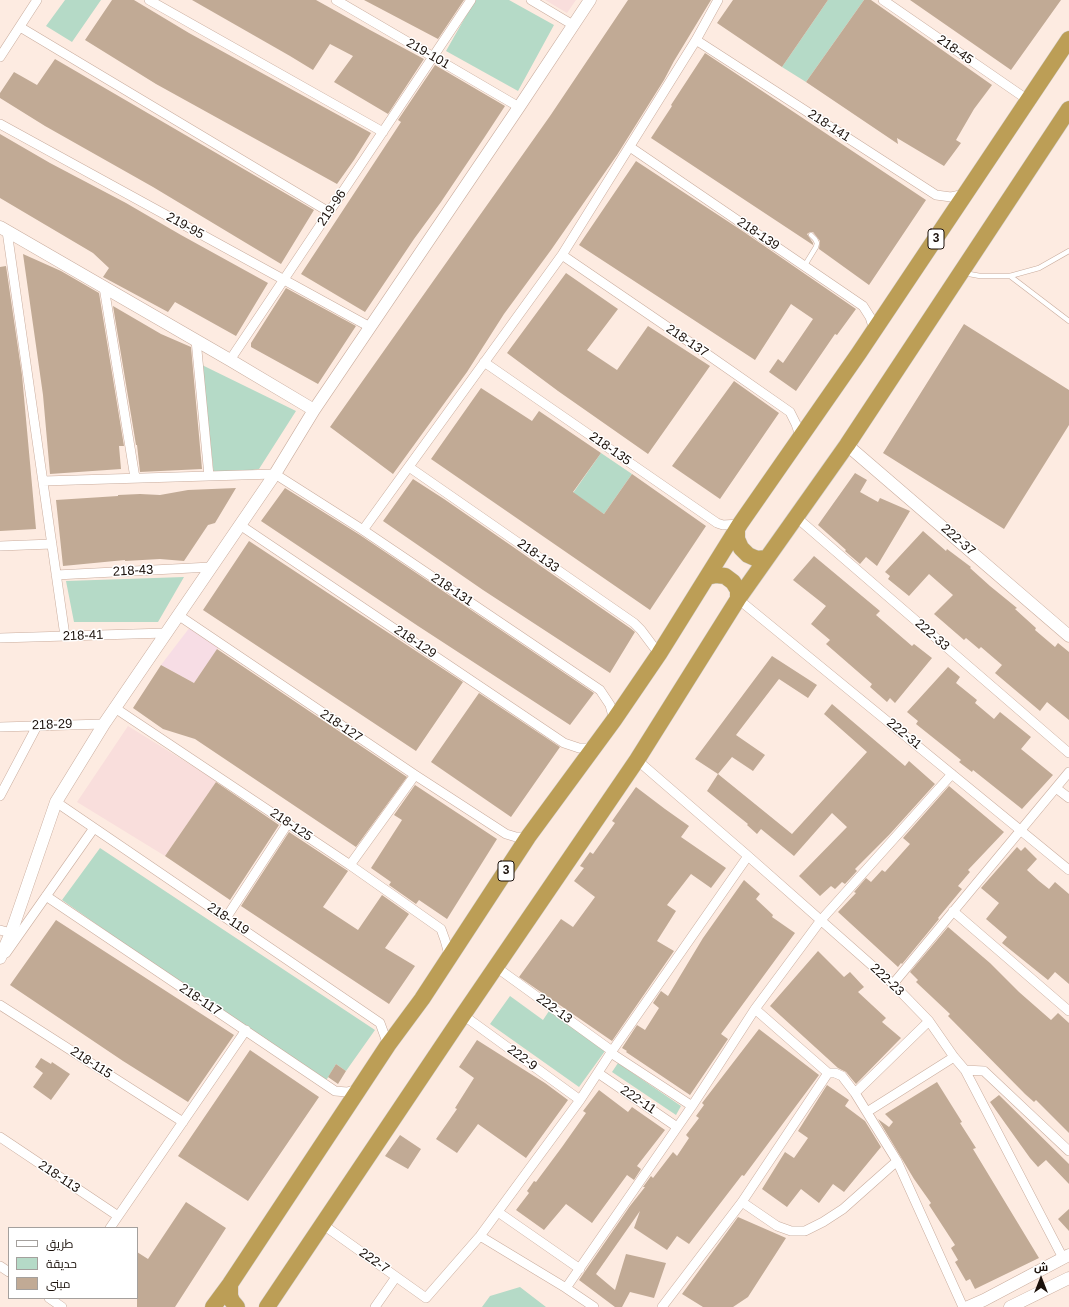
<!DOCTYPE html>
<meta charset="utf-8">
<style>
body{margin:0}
#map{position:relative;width:1069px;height:1307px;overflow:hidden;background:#fdebe1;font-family:Arial,Cairo,sans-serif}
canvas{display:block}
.legend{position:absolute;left:8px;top:1227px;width:130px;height:72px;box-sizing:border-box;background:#fff;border:1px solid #a4a09d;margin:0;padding:5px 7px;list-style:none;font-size:12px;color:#1b110b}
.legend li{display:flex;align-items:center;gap:8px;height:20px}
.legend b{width:20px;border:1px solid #a4a09d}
.north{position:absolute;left:1021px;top:1259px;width:40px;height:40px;-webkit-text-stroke:3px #fff;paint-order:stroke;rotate:0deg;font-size:11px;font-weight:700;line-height:16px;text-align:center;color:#1b110b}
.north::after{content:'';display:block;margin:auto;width:14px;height:18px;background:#1b110b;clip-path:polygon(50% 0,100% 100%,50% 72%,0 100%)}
</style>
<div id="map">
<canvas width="1069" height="1307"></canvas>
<ul class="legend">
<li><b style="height:5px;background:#fff"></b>طريق</li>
<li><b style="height:11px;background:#b5dac7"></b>حديقة</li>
<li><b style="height:11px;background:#c1aa95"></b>مبنى</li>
</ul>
<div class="north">ش</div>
</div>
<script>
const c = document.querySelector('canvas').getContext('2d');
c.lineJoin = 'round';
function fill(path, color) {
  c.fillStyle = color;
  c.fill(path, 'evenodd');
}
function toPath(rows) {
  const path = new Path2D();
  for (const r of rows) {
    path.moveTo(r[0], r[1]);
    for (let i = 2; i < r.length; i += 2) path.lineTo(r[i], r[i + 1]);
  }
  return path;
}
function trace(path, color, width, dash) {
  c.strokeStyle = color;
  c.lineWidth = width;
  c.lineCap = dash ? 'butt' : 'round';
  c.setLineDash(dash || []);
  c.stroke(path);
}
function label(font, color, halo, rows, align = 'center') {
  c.font = font + ' Arial,sans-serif';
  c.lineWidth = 3;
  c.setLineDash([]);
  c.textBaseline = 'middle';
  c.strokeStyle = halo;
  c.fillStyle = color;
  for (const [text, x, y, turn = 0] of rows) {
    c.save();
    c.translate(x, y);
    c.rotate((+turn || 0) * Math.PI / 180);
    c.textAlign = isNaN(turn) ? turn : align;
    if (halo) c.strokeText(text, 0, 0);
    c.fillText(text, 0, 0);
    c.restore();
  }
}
const commercial = toPath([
 [190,627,219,647,194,683,161,665]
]);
const education = toPath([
 [545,0,576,0,567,13],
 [128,726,217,781,165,856,77,802]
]);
const green = toPath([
 [65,0,101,0,72,42,46,26],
 [475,0,509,0,554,25,518,91,446,51],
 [828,0,864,0,806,82,782,67],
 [202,365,296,411,259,469,214,476],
 [601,453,632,474,604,514,573,493],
 [184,577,158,622,74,622,66,581],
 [100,848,375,1030,346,1071,336,1064,324,1084,62,900],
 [510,996,543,1020,549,1011,605,1051,579,1087,490,1024],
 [618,1063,681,1106,676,1115,612,1072],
 [520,1287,546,1307,482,1307,490,1296]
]);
const building = toPath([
 [112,0,134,0,189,33,371,133,354,160,337,184,156,84,85,40],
 [192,0,316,0,370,30,424,59,388,114,334,82,353,56,330,44,313,70,290,56],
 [364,0,464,0,438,39],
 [628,0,711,0,674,61,664,80,617,155,551,250,504,314,467,372,393,474,330,427,550,116],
 [733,0,828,0,782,67,717,23],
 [864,0,871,0,992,85,974,109,956,140,961,143,944,166,897,138,898,144,806,82],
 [910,0,1061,0,1011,70],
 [705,53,926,200,869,285,819,249,820,241,813,232,810,232,807,234,813,243,813,245,651,138,672,106,671,105],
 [55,59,314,210,281,264,153,187,45,126,0,98,0,93,14,72,37,85],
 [435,65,505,106,484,138,441,202,414,239,365,312,301,274,401,122,398,120],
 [0,134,50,163,126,203,181,235,268,283,236,336,175,302,168,312,103,277,109,268,93,253,0,198],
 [636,161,744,232,856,309,837,335,835,334,796,391,769,372,778,359,783,363,813,319,791,304,755,360,579,245],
 [23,254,61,271,99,293,124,446,119,446,121,469,50,474,43,395],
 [6,266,22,375,36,529,0,531,0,267],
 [566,273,618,309,587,350,617,370,648,326,710,366,648,454,558,391,507,353],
 [286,288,356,326,318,384,251,347,251,343],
 [113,306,161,334,191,347,202,469,140,472,137,445,136,445],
 [964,324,1069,390,1069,425,1004,529,883,453],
 [734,381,779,413,720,499,672,466],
 [481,388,532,421,539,411,601,453,573,492,604,514,632,474,706,526,650,610,431,459],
 [855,473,867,480,860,492,878,502,880,498,910,511,877,566,866,557,860,564,845,551,846,550,818,525],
 [413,479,444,499,630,628,635,632,610,673,483,590,383,521],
 [236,488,215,523,208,525,184,561,160,559,125,561,125,560,63,566,56,500,118,496,118,495,140,494,160,495,188,490],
 [285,488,360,535,594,693,570,725,418,626,261,521],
 [923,531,946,551,947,549,971,567,970,568,990,586,1017,608,1015,609,1036,628,1035,630,1055,647,1058,643,1069,652,1069,720,1047,702,1040,711,995,673,1002,665,981,647,979,649,966,638,964,640,934,614,953,595,929,574,909,596,888,579,890,576,885,572],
 [249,541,463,682,416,751,203,610],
 [814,556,880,611,876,615,912,646,914,644,932,658,895,703,890,698,887,702,870,687,872,684,826,644,830,640,811,624,826,606,793,580],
 [217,649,407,777,356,847,195,739,163,729,133,708,161,665,194,683],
 [772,656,817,685,808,698,779,679,736,735,765,755,753,771,732,757,718,774,695,759],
 [948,667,960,677,956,683,977,700,975,703,994,719,1000,712,1031,737,1021,749,1053,775,1022,809,973,770,972,772,959,762,961,760,916,724,918,721,907,712],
 [479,693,560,747,511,817,431,762],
 [832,704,905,766,909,761,935,784,889,835,855,869,857,871,845,884,842,882,835,889,831,886,820,896,799,876,847,827,832,813,794,856,761,829,757,834,747,825,748,824,707,791,718,774,792,834,867,752,824,714],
 [216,782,279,825,230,900,165,856],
 [415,785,497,839,447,919,419,900,416,904,389,885,391,882,371,868,402,820,394,815],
 [949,786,1004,832,968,870,970,872,958,886,962,889,938,918,939,919,902,964,901,963,898,967,838,912,856,893,854,892,866,878,871,882,882,870,885,872,910,844,903,838],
 [636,787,665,809,689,826,681,837,726,868,711,888,691,874,667,905,676,911,657,941,674,951,612,1041,519,977,561,919,573,927,595,897,574,881,584,868,580,866,590,852,593,854,615,823,612,821],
 [289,832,348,871,323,907,358,930,382,895,409,914,385,948,415,966,389,1004,241,906],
 [1017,847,1021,851,1025,847,1037,859,1027,870,1039,881,1049,889,1055,882,1069,894,1069,984,1055,972,1048,980,1002,943,1007,937,986,919,999,903,981,888],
 [744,880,760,894,756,899,773,915,772,917,795,933,721,1034,728,1039,690,1095,626,1052,627,1051,622,1048,637,1025,645,1030,659,1008,653,1003,661,991,668,996,703,938],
 [56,920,234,1035,188,1102,123,1061,10,985],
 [948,927,990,963,1019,992,1051,1020,1058,1013,1069,1023,1069,1133,1036,1100,1034,1102,1025,1094,948,1016,950,1014,916,982,918,980,910,972],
 [818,951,844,977,850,972,864,987,858,992,886,1018,882,1022,901,1038,856,1084,846,1072,838,1068,770,1006],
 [759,1029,819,1075,744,1176,742,1175,689,1244,677,1236,667,1250,634,1228,640,1211,596,1274,615,1290,626,1254,666,1263,654,1298,630,1292,622,1307,615,1307,579,1280,630,1206,645,1187,643,1187,651,1176,653,1178,673,1152,677,1156,689,1138,686,1135,699,1118,696,1116,704,1105,702,1103],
 [477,1040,545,1083,568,1100,526,1158,478,1124,457,1153,436,1139,457,1109,455,1108,474,1078,459,1067],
 [250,1050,319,1097,248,1201,178,1156],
 [41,1058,51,1064,52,1062,70,1074,51,1100,33,1087,43,1073,35,1067],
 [336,1064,346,1071,338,1084,328,1077],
 [937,1082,962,1122,960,1123,976,1148,973,1149,1039,1258,975,1289,970,1279,966,1281,955,1262,958,1260,951,1248,955,1245,929,1205,931,1203,914,1179,878,1119,889,1127,893,1122,885,1114],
 [827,1085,849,1100,845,1106,865,1121,881,1147,844,1192,833,1184,819,1203,801,1189,787,1207,762,1189,785,1152,794,1158,808,1138,798,1131],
 [599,1090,628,1112,632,1107,665,1130,637,1166,641,1169,634,1180,627,1175,592,1223,566,1204,544,1230,516,1210,529,1193,527,1191,534,1181,536,1182,562,1147,586,1113,583,1111],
 [999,1095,1069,1164,1069,1184,1046,1160,1038,1167,1030,1158,990,1102],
 [400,1135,421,1149,408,1169,385,1156],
 [186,1202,226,1228,175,1307,137,1307,137,1252,148,1259],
 [1069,1209,1069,1231,1058,1219],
 [738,1217,786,1238,748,1297,733,1307,703,1307,682,1294]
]);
const service = toPath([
 [805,265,816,247,817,243,815,239,811,235],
 [964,273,980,276,1010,276,1039,268,1069,251],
 [1010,276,1069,321]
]);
const minor = toPath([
 [149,0,383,132],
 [336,0,519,107],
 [531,0,573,25],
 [883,0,1028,100],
 [20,27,329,212],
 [696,40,936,195,951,197,965,194],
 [0,57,37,0],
 [0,124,370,327],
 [630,147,863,306,870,317,874,330],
 [7,231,65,636],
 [562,255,704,352,790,412,796,424,800,436],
 [104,287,135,478],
 [196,340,209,476],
 [230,360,471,0],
 [484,362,717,523,723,525,740,524],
 [409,467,634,623,641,630,659,654],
 [43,481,275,474,363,530,600,690,610,705,614,720],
 [796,517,1069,753],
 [240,525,564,743,579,748,594,748],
 [363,530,562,255,696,40,718,0],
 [0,546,52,544],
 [56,575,211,567],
 [738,599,1069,870],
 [178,615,415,775,506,834,516,837,528,837],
 [0,638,166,633],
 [115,708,350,865,441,929,445,940,450,958],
 [0,727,104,724],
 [637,760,748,856,893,984,929,1021,954,1057,965,1070,1063,1258],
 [1056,788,1069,798],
 [0,796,37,726],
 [56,802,380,1023,388,1045],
 [350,865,415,775],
 [46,896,335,1091,347,1092,358,1089],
 [953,911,1069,1011],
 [226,918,288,823],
 [0,930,11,933],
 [6,953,94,828],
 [496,967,612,1051],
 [893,984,1069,772],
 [0,1005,183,1122],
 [463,1015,580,1100],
 [929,1021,855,1093,897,1161,963,1307],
 [611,1053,692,1106],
 [965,1070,984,1071,1069,1151],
 [598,1073,677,1127],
 [828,1073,835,1073,842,1076,855,1093],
 [867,1112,954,1057],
 [0,1137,118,1216],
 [742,1202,777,1226,791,1231,805,1231,823,1222,843,1209,897,1161],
 [498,1212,580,1269],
 [322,1224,426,1298],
 [110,1228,246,1030],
 [480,1236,566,1288,594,1307],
 [0,1266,9,1272],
 [566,1288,692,1106,755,1009,821,920,952,774],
 [49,1298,62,1307],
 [426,1298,480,1236,580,1100,612,1051,748,856],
 [375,1307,396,1277],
 [662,1307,742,1202,828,1073,755,1009]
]);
const tertiary = toPath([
 [0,227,230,360,314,410],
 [847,445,1069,636],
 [0,958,11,933,56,802,104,724,275,474,314,410,519,107,590,0],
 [968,1307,984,1300,1069,1255],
 [1010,1307,1069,1278]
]);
const trunk = toPath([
 [737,529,737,539,741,548,748,555,757,559,767,558],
 [707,577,716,575,725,576,733,582,738,590,738,599],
 [230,1284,230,1296,232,1301,237,1307],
 [213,1307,230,1284,359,1089,388,1045,422,999,528,837,614,720,659,654,740,524,859,353,1069,39],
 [267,1307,463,1015,637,760,738,599,847,445,1069,109]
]);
const shields = [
 [936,239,16],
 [506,871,16]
];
const shieldNames = [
 ["3",936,239],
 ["3",506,871]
];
const streetNames = [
 ["218-45",955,50,35],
 ["219-101",428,54,30],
 ["218-141",829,126,33],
 ["219-96",332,208,-56],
 ["219-95",185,226,29],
 ["218-139",758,234,34],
 ["218-137",687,341,34],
 ["218-135",610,449,35],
 ["222-37",958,540,41],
 ["218-133",538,556,35],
 ["218-43",133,571,-3],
 ["218-131",452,590,34],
 ["222-33",932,635,41],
 ["218-41",83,636,-2],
 ["218-129",415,642,34],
 ["218-29",52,725,-2],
 ["218-127",341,726,34],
 ["222-31",904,734,39],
 ["218-125",291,825,34],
 ["218-119",228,919,34],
 ["222-23",887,980,43],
 ["218-117",200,1000,34],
 ["222-13",554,1009,36],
 ["222-9",522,1058,36],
 ["218-115",91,1063,33],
 ["222-11",638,1100,34],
 ["218-113",59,1177,34],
 ["222-7",374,1261,35]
];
fill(commercial, '#f7dde5');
fill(education, '#f9dedc');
fill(green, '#b5dac7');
fill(building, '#c1aa95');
trace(service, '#c9ac9d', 5.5);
trace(minor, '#c9ac9d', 10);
trace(tertiary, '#c9ac9d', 13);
trace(trunk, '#d1cfce', 17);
trace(service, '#fff', 4.5);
trace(minor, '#fff', 9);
trace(tertiary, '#fff', 12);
trace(trunk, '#bc9e56', 16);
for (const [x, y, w] of shields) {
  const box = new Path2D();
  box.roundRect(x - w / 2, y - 10, w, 20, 3);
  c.fillStyle = '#fff';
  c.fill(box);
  trace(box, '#1b110b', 1);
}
label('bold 12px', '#1b110b', null, shieldNames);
label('13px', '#1b110b', '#fff', streetNames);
</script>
